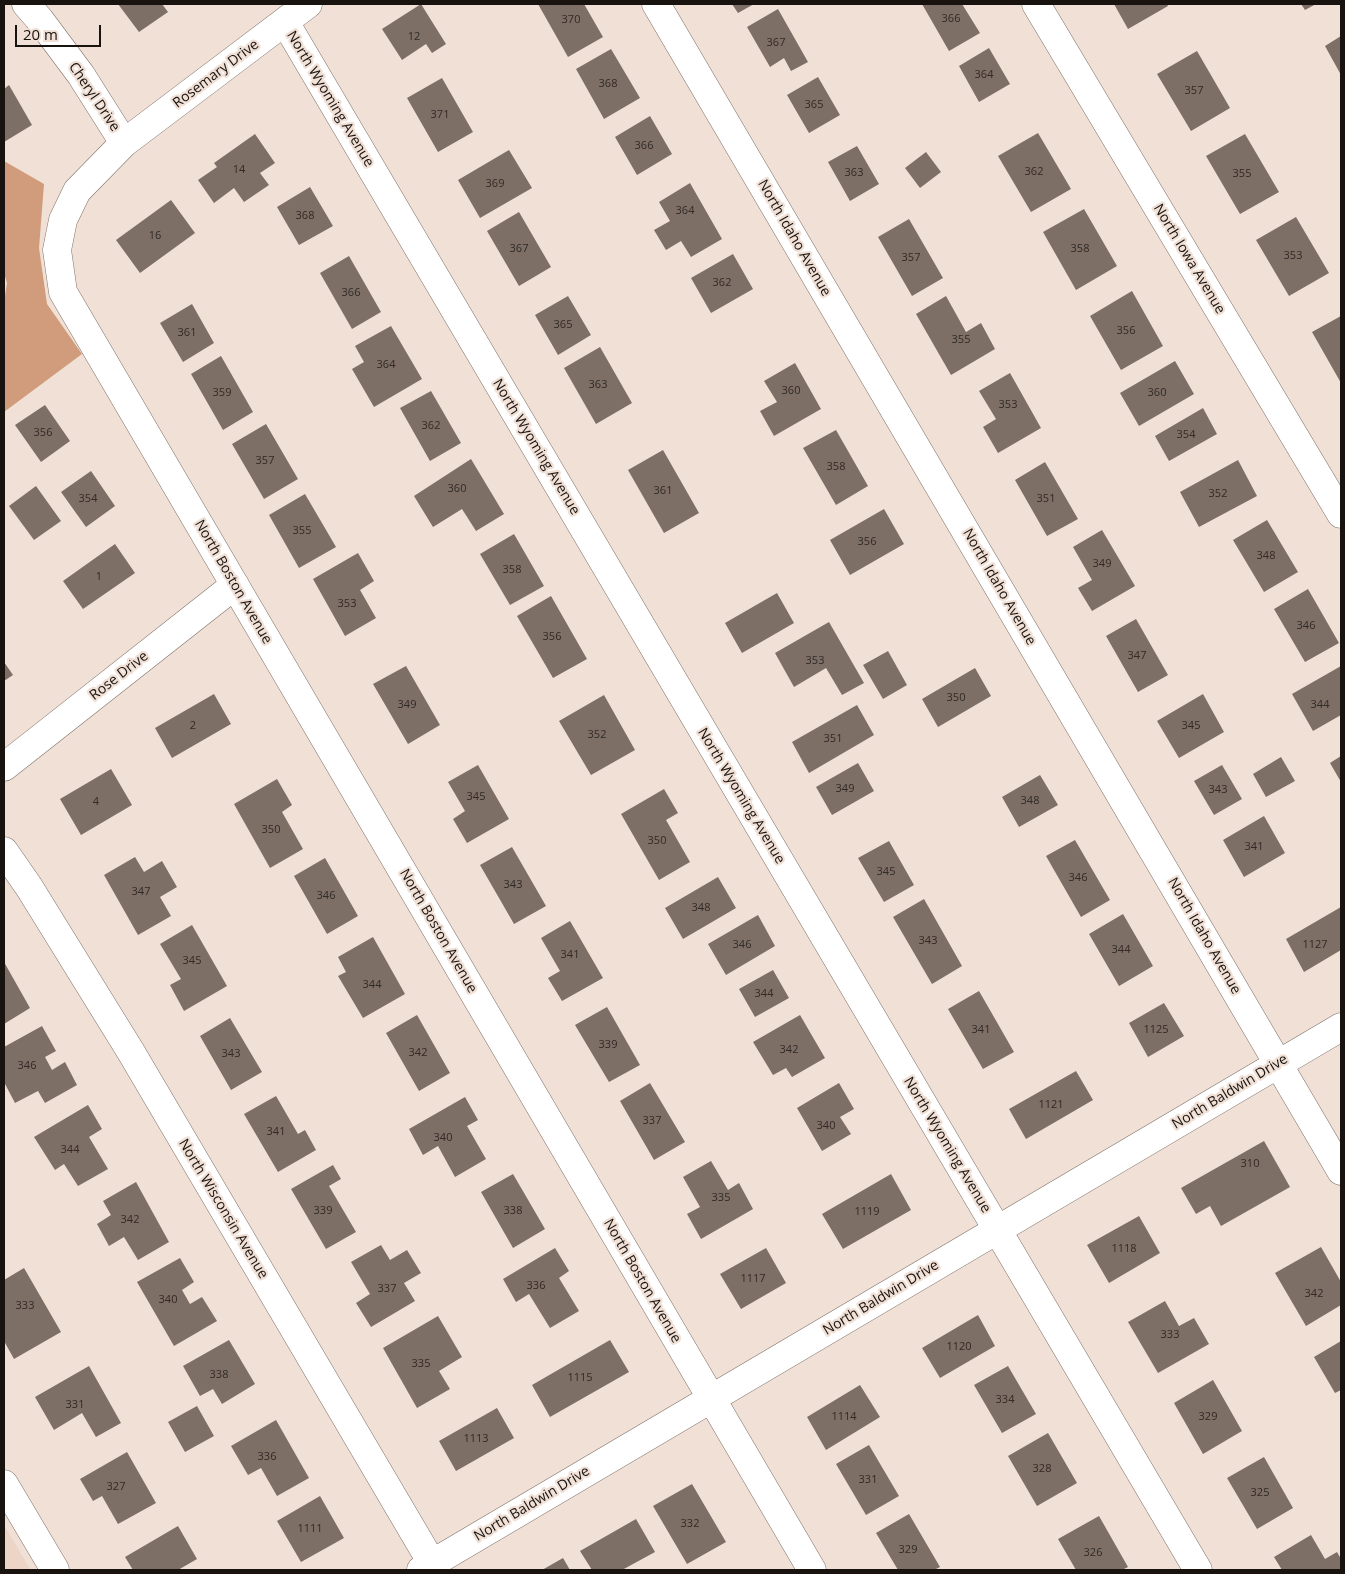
<!DOCTYPE html>
<style>
body{margin:0}
#map{position:relative;width:1345px;height:1574px;overflow:hidden;background:#f0e0d6;font-family:"Open Sans",sans-serif}
canvas{display:block}
.frame{position:absolute;inset:0;border:5px solid #191310;pointer-events:none}
.scale{position:absolute;left:15px;top:25px;width:86px;height:22px;box-sizing:border-box;border:2px solid #191310;border-top:0;padding-left:6px;font-size:15px;line-height:18px;white-space:nowrap;color:#191310;-webkit-text-stroke:4px #f0e0d6;paint-order:stroke}
</style>
<div id="map">
<canvas width="1345" height="1574"></canvas>
<div class="frame"></div>
<div class="scale">20 m</div>
</div>
<script>
const c = document.querySelector('canvas').getContext('2d');
c.lineJoin = 'round';
function fill(path, color) {
  c.fillStyle = color;
  c.fill(path, 'evenodd');
}
function toPath(rows) {
  const path = new Path2D();
  for (const r of rows) {
    path.moveTo(r[0], r[1]);
    for (let i = 2; i < r.length; i += 2) path.lineTo(r[i], r[i + 1]);
  }
  return path;
}
function trace(path, color, width, dash) {
  c.strokeStyle = color;
  c.lineWidth = width;
  c.lineCap = dash ? 'butt' : 'round';
  c.setLineDash(dash || []);
  c.stroke(path);
}
function label(font, color, halo, rows, align = 'center') {
  c.font = font + ' "Open Sans",sans-serif';
  c.lineWidth = 4.5;
  c.setLineDash([]);
  c.textBaseline = 'middle';
  c.strokeStyle = halo;
  c.fillStyle = color;
  for (const [text, x, y, turn = 0] of rows) {
    c.save();
    c.translate(x, y);
    c.rotate((+turn || 0) * Math.PI / 180);
    c.textAlign = isNaN(turn) ? turn : align;
    if (halo) c.strokeText(text, 0, 0);
    c.fillText(text, 0, 0);
    c.restore();
  }
}
const built = toPath([
 [4,1525,30,1569,27,1570,4,1570]
]);
const forest = toPath([
 [4,161,44,184,39,248,47,304,82,354,4,412,4,302,7,283,4,273]
]);
const building = toPath([
 [118,4,162,4,168,12,139,32],
 [421,4,446,44,432,53,426,44,402,60,382,29],
 [538,4,584,4,603,37,568,57],
 [732,4,754,4,738,13],
 [922,4,962,4,980,33,949,51],
 [1114,4,1167,4,1168,6,1128,29],
 [1301,4,1316,4,1305,10],
 [778,9,808,62,791,71,784,58,770,67,747,27],
 [1341,36,1341,75,1325,46],
 [989,48,1010,84,979,102,959,66],
 [611,49,640,98,604,119,576,69],
 [1197,51,1230,108,1191,131,1157,74],
 [818,77,840,115,809,133,787,95],
 [442,78,473,132,438,152,407,98],
 [9,85,32,125,4,142,4,89],
 [650,116,672,154,637,175,615,137],
 [1038,133,1071,189,1031,212,998,156],
 [255,134,275,163,260,173,269,185,244,202,234,188,214,203,198,180,217,167,214,163],
 [1245,134,1279,192,1240,214,1206,156],
 [857,146,879,184,850,201,828,162],
 [509,150,532,188,480,218,458,180],
 [926,152,941,172,920,188,905,168],
 [690,183,722,239,691,257,681,241,666,250,654,230,670,221,659,202],
 [310,187,333,226,299,245,277,207],
 [171,200,195,233,140,273,116,240],
 [1084,209,1117,266,1076,290,1043,232],
 [519,212,551,267,519,286,487,231],
 [1296,217,1329,273,1289,296,1256,240],
 [909,219,943,278,912,296,878,237],
 [733,254,753,289,711,313,691,278],
 [349,256,381,312,352,329,320,273],
 [1132,291,1163,346,1121,370,1090,316],
 [568,296,591,335,558,355,535,315],
 [946,296,966,332,981,323,995,349,951,375,916,314],
 [192,304,214,343,183,362,160,323],
 [1341,316,1341,383,1312,332],
 [391,326,422,379,374,407,352,369,364,362,355,346],
 [600,347,632,403,596,424,564,368],
 [221,356,253,412,223,430,191,374],
 [1175,361,1194,394,1139,426,1120,393],
 [795,363,821,409,774,436,760,411,777,402,764,381],
 [1010,373,1041,428,998,453,983,427,996,419,979,391],
 [431,391,461,443,430,461,400,408],
 [45,405,70,441,41,462,15,425],
 [1203,408,1217,434,1169,461,1155,436],
 [266,424,298,479,264,499,232,444],
 [836,430,868,486,836,505,803,448],
 [663,450,699,513,664,533,628,470],
 [471,459,504,514,476,531,462,509,433,527,414,496],
 [1238,460,1257,496,1199,527,1180,492],
 [1045,462,1078,519,1047,536,1015,480],
 [91,471,115,506,86,527,61,492],
 [36,486,61,521,34,540,9,506],
 [305,494,336,547,299,568,269,515],
 [884,509,904,544,850,575,830,540],
 [1267,520,1298,572,1264,592,1233,540],
 [1102,530,1135,586,1092,611,1078,588,1092,580,1073,547],
 [514,534,544,586,510,605,480,554],
 [115,544,135,573,83,609,63,581],
 [358,553,374,581,360,590,376,618,345,636,313,579],
 [1308,589,1339,643,1305,662,1274,609],
 [777,593,794,623,742,653,725,623],
 [551,596,587,659,553,678,517,616],
 [1136,619,1168,675,1138,692,1106,636],
 [829,622,864,683,842,695,826,668,794,687,775,653],
 [888,651,907,685,883,699,863,665],
 [4,662,13,675,4,681],
 [406,666,440,725,408,744,373,684],
 [1341,666,1341,715,1313,731,1292,694],
 [975,668,991,696,938,727,922,699],
 [214,694,231,724,172,758,155,728],
 [1203,694,1224,732,1179,758,1157,721],
 [604,695,635,750,591,775,559,721],
 [857,705,874,735,809,773,792,742],
 [1341,756,1341,782,1330,763],
 [1281,757,1295,781,1266,797,1253,774],
 [858,763,874,791,832,815,816,787],
 [478,765,509,819,467,843,453,819,465,811,448,782],
 [1222,765,1242,799,1214,815,1194,781],
 [111,769,132,805,81,835,60,799],
 [1040,775,1058,805,1019,827,1002,797],
 [277,779,292,805,282,812,303,849,270,868,234,804],
 [664,789,678,813,666,820,690,862,659,880,621,814],
 [1264,816,1285,853,1244,877,1223,840],
 [1075,840,1110,900,1081,917,1046,856],
 [889,841,914,885,884,902,858,858],
 [512,847,546,906,514,924,480,865],
 [135,857,144,872,162,861,177,887,160,897,171,916,138,935,104,875],
 [325,858,358,916,327,934,294,876],
 [718,877,736,908,683,939,665,908],
 [924,899,962,966,932,984,893,917],
 [1341,907,1341,950,1304,972,1286,939],
 [1123,914,1153,966,1119,986,1089,934],
 [758,915,775,946,726,975,708,944],
 [570,921,603,978,562,1001,548,978,560,971,541,938],
 [192,925,227,986,184,1011,170,985,181,979,160,944],
 [373,937,405,994,363,1018,338,976,346,972,338,957],
 [4,962,30,1008,4,1024],
 [773,970,789,998,755,1017,739,989],
 [979,991,1014,1052,983,1069,948,1009],
 [1164,1003,1184,1036,1148,1057,1129,1023],
 [607,1007,640,1065,609,1082,575,1025],
 [417,1015,450,1073,419,1091,386,1033],
 [800,1015,825,1058,792,1077,786,1068,773,1075,753,1042],
 [230,1018,262,1072,231,1090,200,1036],
 [42,1026,56,1051,45,1057,52,1070,65,1062,77,1085,45,1103,38,1091,15,1103,4,1082,4,1047],
 [1076,1071,1093,1100,1026,1139,1009,1109],
 [650,1083,685,1142,654,1160,620,1101],
 [839,1083,854,1109,840,1117,851,1134,822,1151,797,1108],
 [276,1096,298,1134,305,1130,316,1150,278,1172,244,1114],
 [465,1097,478,1120,467,1126,486,1159,455,1177,438,1146,423,1155,409,1129],
 [88,1105,102,1129,89,1137,108,1169,78,1186,64,1164,55,1170,34,1137],
 [1264,1141,1290,1187,1221,1226,1210,1206,1196,1214,1181,1188],
 [711,1161,728,1190,739,1183,753,1209,701,1239,687,1214,700,1207,683,1177],
 [333,1165,341,1179,329,1186,356,1232,326,1249,291,1189],
 [513,1174,545,1229,513,1248,481,1192],
 [891,1174,911,1210,843,1249,822,1214],
 [136,1182,169,1242,138,1260,124,1237,109,1246,97,1224,111,1215,103,1201],
 [1139,1216,1160,1253,1109,1283,1087,1245],
 [381,1245,390,1260,407,1250,421,1273,404,1283,415,1301,371,1327,356,1303,370,1294,351,1262],
 [1321,1247,1341,1282,1341,1305,1306,1326,1275,1273],
 [555,1248,569,1271,559,1278,579,1311,550,1328,529,1294,516,1302,503,1279],
 [766,1248,786,1283,741,1309,720,1274],
 [180,1258,194,1282,182,1290,190,1304,202,1297,217,1321,174,1346,137,1282],
 [24,1268,61,1332,14,1359,4,1341,4,1280],
 [1165,1301,1179,1326,1194,1318,1209,1344,1158,1373,1128,1322],
 [978,1315,995,1346,940,1378,922,1348],
 [438,1316,462,1357,439,1371,450,1389,417,1408,383,1348],
 [229,1340,255,1384,222,1404,213,1389,200,1396,183,1366],
 [610,1340,629,1372,550,1417,532,1385],
 [1341,1341,1341,1390,1335,1393,1314,1357],
 [89,1366,121,1423,96,1437,82,1413,54,1430,35,1397],
 [1008,1366,1036,1414,1002,1433,974,1385],
 [1213,1380,1242,1431,1203,1454,1174,1403],
 [860,1385,880,1417,826,1450,807,1417],
 [197,1406,214,1436,185,1452,168,1422],
 [497,1408,514,1438,456,1471,439,1441],
 [276,1420,309,1478,277,1496,261,1468,248,1475,231,1446],
 [1048,1433,1077,1483,1037,1506,1008,1456],
 [869,1445,899,1496,866,1515,836,1464],
 [127,1452,156,1503,118,1524,102,1496,93,1501,80,1479],
 [1264,1457,1293,1508,1257,1529,1227,1478],
 [692,1484,726,1542,687,1564,653,1506],
 [320,1496,344,1538,301,1562,277,1521],
 [909,1514,940,1567,934,1570,898,1570,876,1533],
 [1099,1516,1128,1567,1122,1570,1076,1570,1058,1539],
 [636,1519,655,1552,622,1570,592,1570,580,1551],
 [178,1526,197,1559,178,1570,133,1570,125,1557],
 [1311,1535,1325,1559,1337,1552,1341,1559,1341,1570,1282,1570,1274,1557],
 [563,1558,570,1570,542,1570]
]);
const minor = toPath([
 [26,4,40,20,81,75,124,143],
 [308,4,124,143,77,191,63,220,57,250,63,292,812,1570],
 [656,4,1341,1171],
 [1036,4,1341,514],
 [285,22,1198,1570],
 [4,767,235,585],
 [4,851,29,887,131,1052,436,1570],
 [4,1484,55,1570],
 [421,1570,1341,1027]
]);
const numberNames = [
 ["366",951,19],
 ["370",571,20],
 ["12",414,37],
 ["367",776,43],
 ["364",984,75],
 ["368",608,84],
 ["357",1194,91],
 ["365",814,105],
 ["371",440,115],
 ["366",644,146],
 ["14",239,170],
 ["362",1034,172],
 ["363",854,173],
 ["355",1242,174],
 ["369",495,184],
 ["364",685,211],
 ["368",305,216],
 ["16",155,236],
 ["367",519,249],
 ["358",1080,249],
 ["353",1293,256],
 ["357",911,258],
 ["362",722,283],
 ["366",351,293],
 ["365",563,325],
 ["356",1126,331],
 ["361",187,333],
 ["355",961,340],
 ["364",386,365],
 ["363",598,385],
 ["360",791,391],
 ["359",222,393],
 ["360",1157,393],
 ["353",1008,405],
 ["362",431,426],
 ["356",43,433],
 ["354",1186,435],
 ["357",265,461],
 ["358",836,467],
 ["360",457,489],
 ["361",663,491],
 ["352",1218,494],
 ["354",88,499],
 ["351",1046,499],
 ["355",302,531],
 ["356",867,542],
 ["348",1266,556],
 ["349",1102,564],
 ["358",512,570],
 ["1",99,577],
 ["353",347,604],
 ["346",1306,626],
 ["356",552,637],
 ["347",1137,656],
 ["353",815,661],
 ["350",956,698],
 ["349",407,705],
 ["344",1320,705],
 ["2",193,726],
 ["345",1191,726],
 ["352",597,735],
 ["351",833,739],
 ["349",845,789],
 ["343",1218,790],
 ["345",476,797],
 ["348",1030,801],
 ["4",96,802],
 ["350",271,830],
 ["350",657,841],
 ["341",1254,847],
 ["345",886,872],
 ["346",1078,878],
 ["343",513,885],
 ["347",141,892],
 ["346",326,896],
 ["348",701,908],
 ["343",928,941],
 ["346",742,945],
 ["1127",1315,945],
 ["344",1121,950],
 ["341",570,955],
 ["345",192,961],
 ["344",372,985],
 ["344",764,994],
 ["341",981,1030],
 ["1125",1156,1030],
 ["339",608,1045],
 ["342",789,1050],
 ["342",418,1053],
 ["343",231,1054],
 ["346",27,1066],
 ["1121",1051,1105],
 ["337",652,1121],
 ["340",826,1126],
 ["341",276,1132],
 ["340",443,1138],
 ["344",70,1150],
 ["310",1250,1164],
 ["335",721,1198],
 ["339",323,1211],
 ["338",513,1211],
 ["1119",867,1212],
 ["342",130,1220],
 ["1118",1124,1249],
 ["1117",753,1279],
 ["336",536,1286],
 ["337",387,1289],
 ["342",1314,1294],
 ["340",168,1300],
 ["333",25,1306],
 ["333",1170,1335],
 ["1120",959,1347],
 ["335",421,1364],
 ["338",219,1375],
 ["1115",580,1378],
 ["334",1005,1400],
 ["331",75,1405],
 ["1114",844,1417],
 ["329",1208,1417],
 ["1113",476,1439],
 ["336",267,1457],
 ["328",1042,1469],
 ["331",868,1480],
 ["327",116,1487],
 ["325",1260,1493],
 ["332",690,1524],
 ["1111",310,1529],
 ["329",908,1550],
 ["326",1093,1553]
];
const streetNames = [
 ["Rosemary Drive",216,74,-37],
 ["Cheryl Drive",94,97,56],
 ["North Wyoming Avenue",330,99,59],
 ["North Idaho Avenue",794,238,60],
 ["North Iowa Avenue",1189,259,59],
 ["North Wyoming Avenue",536,447,59],
 ["North Boston Avenue",233,582,60],
 ["North Idaho Avenue",999,587,60],
 ["Rose Drive",119,676,-38],
 ["North Wyoming Avenue",741,796,59],
 ["North Boston Avenue",438,931,60],
 ["North Idaho Avenue",1204,936,60],
 ["North Baldwin Drive",1230,1092,-31],
 ["North Wyoming Avenue",947,1145,59],
 ["North Wisconsin Avenue",223,1209,59],
 ["North Boston Avenue",642,1281,60],
 ["North Baldwin Drive",881,1298,-31],
 ["North Baldwin Drive",532,1504,-31]
];
fill(built, '#ecd4c6');
fill(forest, '#d09c7b');
fill(building, '#7d6e66');
trace(minor, '#7f7168', 29);
trace(minor, '#fff', 28);
label('11px', '#322a26', null, numberNames);
label('14px', '#191310', '#f0e0d6', streetNames);
</script>
